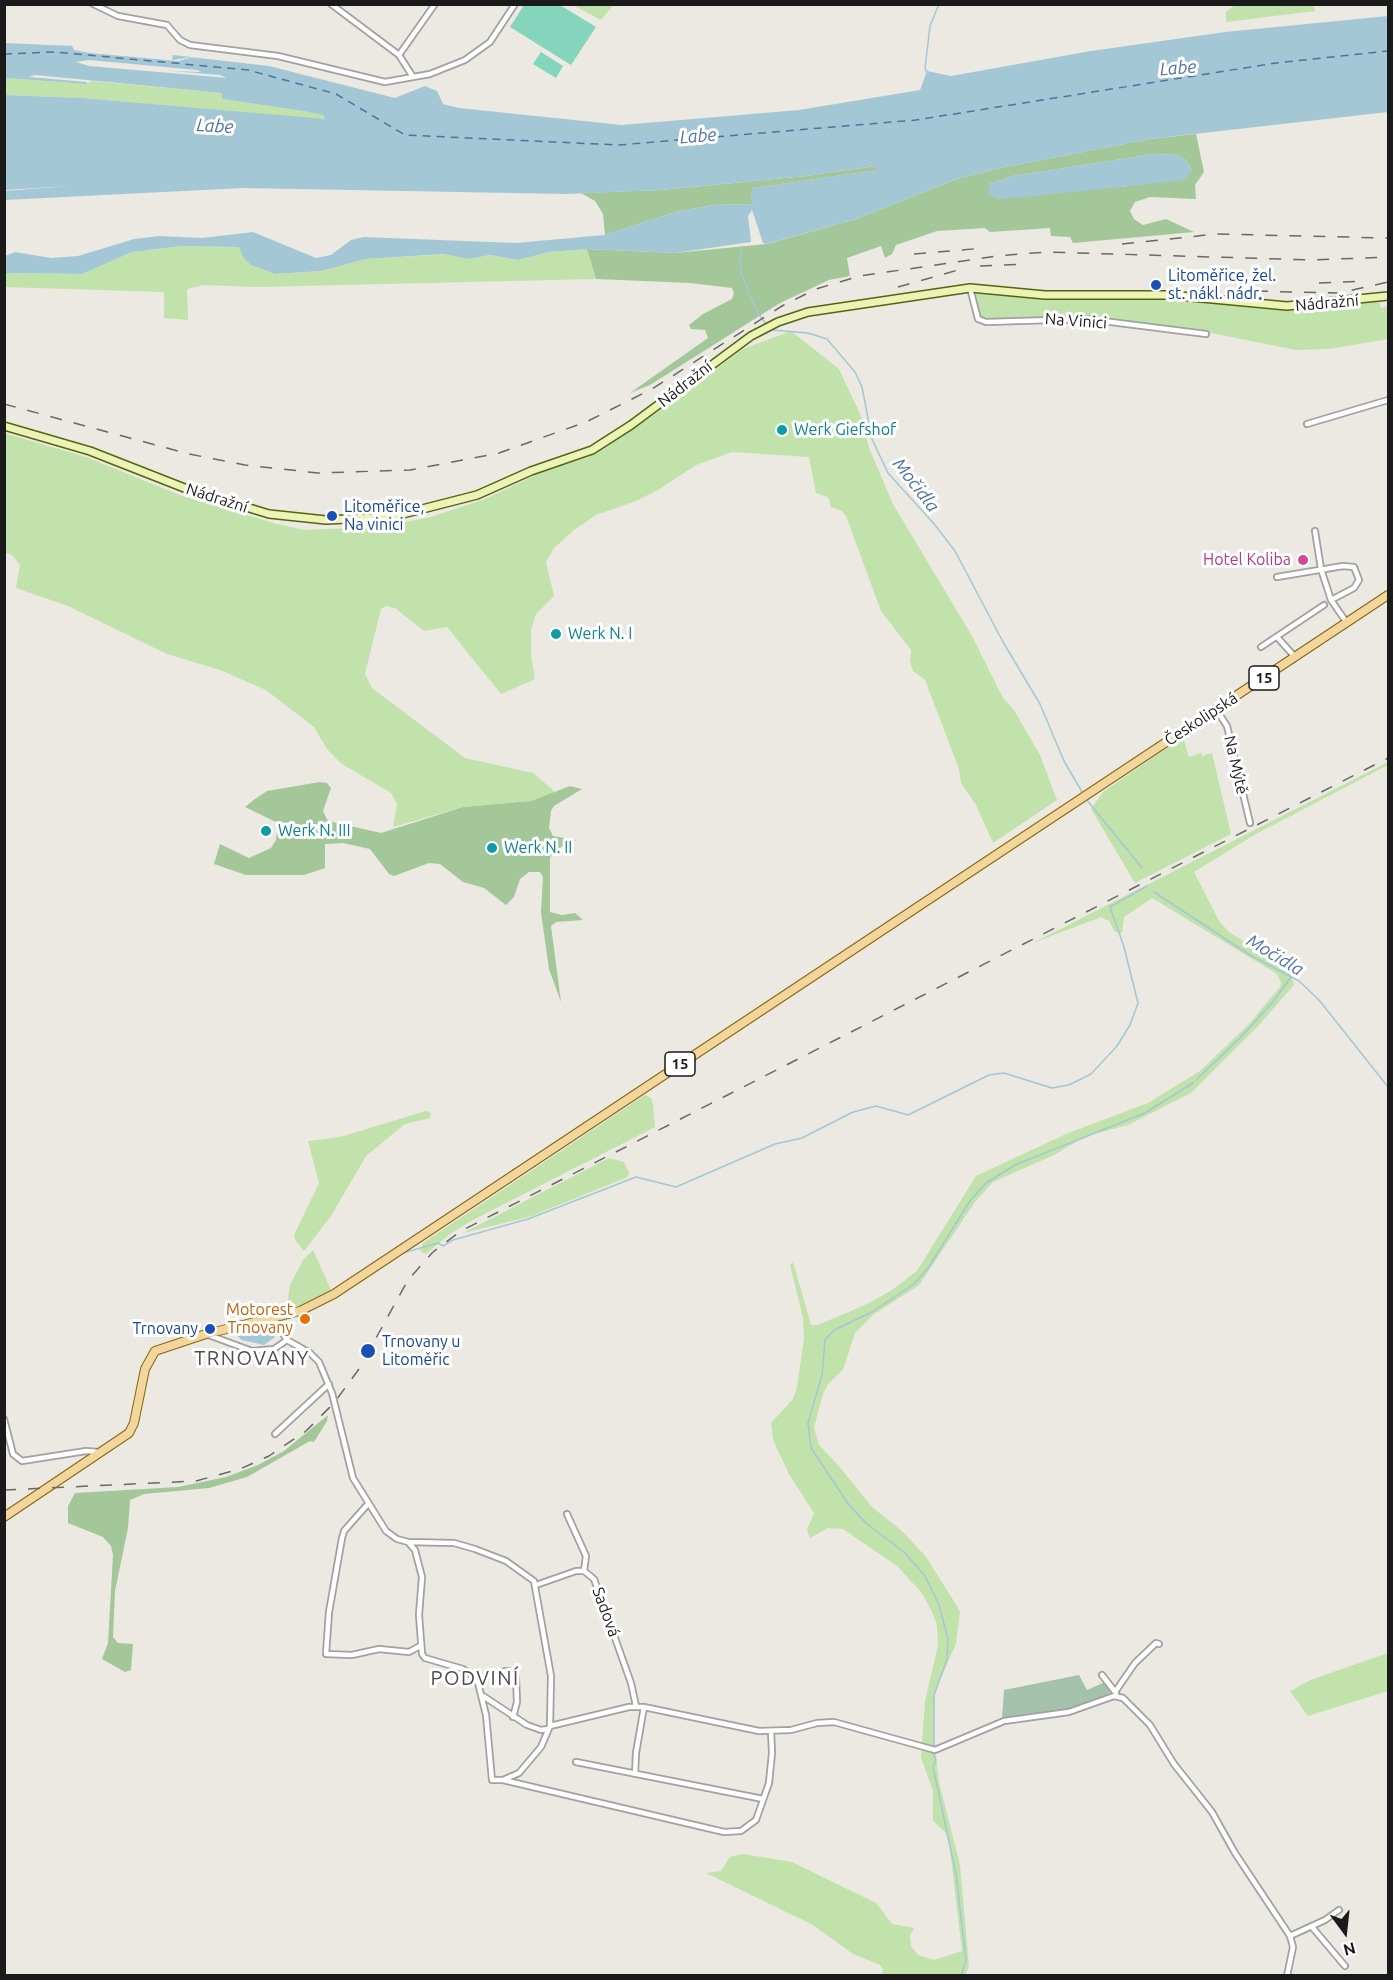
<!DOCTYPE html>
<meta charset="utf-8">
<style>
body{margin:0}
#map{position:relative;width:1393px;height:1980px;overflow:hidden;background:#ebe9e1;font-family:Ubuntu,sans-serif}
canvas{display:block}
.frame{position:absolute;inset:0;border:6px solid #1a1a1a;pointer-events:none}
.north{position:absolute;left:1315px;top:1902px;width:60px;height:60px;-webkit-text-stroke:4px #fff;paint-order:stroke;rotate:165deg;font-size:16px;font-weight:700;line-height:24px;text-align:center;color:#1a1a1a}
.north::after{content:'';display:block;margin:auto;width:21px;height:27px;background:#1a1a1a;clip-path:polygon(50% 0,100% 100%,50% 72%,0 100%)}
</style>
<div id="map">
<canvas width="1393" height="1980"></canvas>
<div class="frame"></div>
<div class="north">N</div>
</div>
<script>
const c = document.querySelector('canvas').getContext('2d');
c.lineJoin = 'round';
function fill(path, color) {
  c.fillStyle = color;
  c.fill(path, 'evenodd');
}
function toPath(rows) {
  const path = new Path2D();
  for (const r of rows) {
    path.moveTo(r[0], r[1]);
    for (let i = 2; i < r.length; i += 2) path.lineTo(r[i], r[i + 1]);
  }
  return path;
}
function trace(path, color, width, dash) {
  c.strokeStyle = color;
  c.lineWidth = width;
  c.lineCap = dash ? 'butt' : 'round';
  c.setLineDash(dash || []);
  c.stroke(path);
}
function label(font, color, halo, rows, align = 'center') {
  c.font = font + ' Ubuntu,sans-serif';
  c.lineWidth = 6;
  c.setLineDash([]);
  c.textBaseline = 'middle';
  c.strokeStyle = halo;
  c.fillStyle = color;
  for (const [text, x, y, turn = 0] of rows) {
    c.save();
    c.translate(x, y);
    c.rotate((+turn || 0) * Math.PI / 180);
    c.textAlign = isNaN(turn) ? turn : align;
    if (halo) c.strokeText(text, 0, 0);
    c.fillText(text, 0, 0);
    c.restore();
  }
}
const grass = toPath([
 [573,5,613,5,601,20],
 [1235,5,1313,5,1315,11,1226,22,1226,12],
 [5,78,87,84,91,81,222,93,222,99,303,111,323,115,325,120,83,98,5,95],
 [182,246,240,247,251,265,276,274,321,271,366,259,451,254,469,259,490,255,518,260,549,252,587,249,596,279,258,287,203,285,187,289,188,320,164,318,164,292,5,287,5,273,82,274,132,252],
 [973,290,1045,298,1169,298,1287,309,1379,300,1381,308,1388,306,1388,339,1329,349,1296,350,1206,332,1087,317,986,319,980,317],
 [791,331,839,369,862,418,869,448,893,504,972,636,1003,698,1014,710,1040,755,1057,800,993,843,976,805,961,783,959,769,925,680,913,671,910,661,911,650,881,611,846,516,842,511,831,507,828,497,816,493,809,457,732,452,696,465,658,490,636,501,596,515,574,530,553,549,546,562,554,596,536,614,531,630,531,655,535,679,501,694,447,627,424,631,395,608,386,606,381,609,365,674,372,688,465,758,533,773,555,792,531,801,463,807,393,827,397,804,391,793,342,764,327,749,314,727,266,690,220,670,167,654,68,606,16,588,20,565,12,555,5,552,4,433,86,457,182,496,277,524,304,530,379,527,431,517,485,499,544,471,587,458,651,417,743,349],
 [1183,737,1189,757,1201,753,1202,756,1212,753,1231,834,1135,883,1091,809,1103,792],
 [1388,762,1388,765,1254,835,1194,872,1219,921,1229,932,1290,971,1294,985,1258,1026,1191,1093,1128,1125,1086,1136,1054,1155,993,1182,975,1202,919,1285,873,1315,855,1333,843,1370,828,1384,823,1394,814,1427,819,1445,838,1465,871,1506,903,1532,926,1557,960,1611,956,1644,935,1691,934,1739,939,1782,960,1865,969,1966,965,1975,882,1975,883,1969,880,1965,853,1954,813,1925,706,1873,721,1871,730,1857,743,1854,792,1862,876,1903,892,1924,914,1928,910,1936,911,1946,918,1955,934,1960,962,1951,950,1849,946,1833,933,1821,933,1791,921,1757,925,1701,938,1645,937,1625,933,1614,922,1593,897,1566,843,1529,828,1528,810,1538,807,1530,814,1513,789,1474,773,1440,771,1423,793,1399,797,1387,804,1339,803,1318,790,1265,793,1262,811,1325,818,1325,867,1304,892,1290,917,1271,976,1176,1066,1134,1148,1103,1200,1071,1248,1025,1280,987,1281,982,1277,974,1152,898,1124,917,1122,933,1115,932,1109,921,1101,917,1033,943],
 [645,1095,651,1098,653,1104,655,1127,471,1221,450,1234,426,1254,420,1251,423,1243],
 [426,1111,431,1113,430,1118,405,1124,366,1156,331,1216,304,1251,295,1240,294,1235,319,1183,308,1141,340,1137],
 [609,1158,624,1162,629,1172,628,1177,529,1217,463,1233],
 [313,1250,331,1290,290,1310,287,1306,290,1285,303,1260],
 [1388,1653,1388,1691,1308,1716,1290,1691,1313,1679]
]);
const forest = toPath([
 [1196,134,1204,172,1195,185,1196,199,1150,197,1135,202,1130,211,1134,219,1143,225,1166,219,1194,232,1073,243,1070,237,1051,236,1050,228,990,232,985,228,937,231,896,245,892,254,885,258,881,246,847,258,850,276,829,280,780,303,650,385,630,393,708,338,705,330,691,329,689,325,703,314,732,299,734,293,732,288,690,283,596,279,587,249,675,253,767,244,856,219,957,179,1000,168,1150,139],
 [1154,154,1176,155,1186,160,1192,171,1123,187,989,184,1013,176],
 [875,166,878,170,753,188,751,197,754,204,713,205,676,212,605,235,603,214,595,201,581,193,661,190,806,176],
 [320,782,327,783,331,788,323,811,328,821,381,833,463,807,531,801,570,786,582,789,554,806,551,811,549,828,553,836,576,840,553,851,550,858,550,912,562,915,575,913,583,920,556,922,551,926,561,1002,549,969,541,912,543,877,540,872,529,872,520,879,514,897,506,905,484,888,463,882,440,864,429,863,394,876,389,874,370,849,343,843,325,844,325,868,304,875,246,875,214,864,220,844,249,858,271,848,276,840,278,823,245,807,255,799,267,791],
 [328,1415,327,1421,314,1442,310,1441,247,1477,209,1488,144,1494,130,1500,128,1528,115,1591,113,1637,118,1643,133,1644,131,1670,125,1672,102,1659,108,1643,113,1555,111,1546,103,1537,68,1523,68,1506,75,1493,178,1487,226,1477,258,1465,284,1451]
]);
const cemetery = toPath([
 [1079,1675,1087,1690,1105,1682,1115,1694,1111,1695,1109,1692,1108,1696,1067,1709,1002,1718,1004,1690]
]);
const pitch = toPath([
 [560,5,596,27,571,65,510,27,524,5],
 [541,52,563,66,556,78,533,64]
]);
const water = toPath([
 [1388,16,1388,112,1150,139,1000,168,957,179,856,219,766,244,763,243,752,210,748,216,751,242,675,253,587,249,549,252,518,260,490,255,469,259,444,254,366,259,321,271,275,274,251,265,243,257,239,247,182,246,132,252,82,274,5,273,5,256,15,252,51,258,78,256,134,239,160,236,202,238,253,232,316,258,331,255,351,240,364,237,515,243,605,235,676,212,713,205,754,204,750,194,753,188,877,170,875,166,806,176,661,190,566,194,243,188,5,200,5,191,70,186,5,190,5,95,83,98,325,119,323,115,303,111,222,99,222,93,35,75,29,77,87,82,87,84,5,78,5,43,72,46,74,50,90,53,178,61,194,57,172,60,173,55,269,66,395,98,425,86,437,91,443,104,459,108,622,125,799,110,920,90,927,71,951,76,1091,51,1225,32],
 [89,60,197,70,201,72,171,71,220,75,227,78,89,66,76,62],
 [1154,154,1176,155,1186,160,1192,171,1184,180,1131,186,1003,199,997,199,988,193,989,184,1013,176],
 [265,1324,275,1337,264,1345,242,1340,235,1334]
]);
const stream = toPath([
 [927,73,925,68,930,26,939,4],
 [742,246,740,259,741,273,757,312,766,324],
 [772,330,808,333,827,339,855,372,862,387,872,439,888,473,935,525,955,551,1003,642,1040,704,1064,761,1082,792],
 [1086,799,1142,868],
 [1154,892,1250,955,1299,981,1319,1000,1388,1087],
 [1197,1079,1239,1039,1272,1003,1291,977],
 [403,1253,438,1243,443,1246,453,1240,528,1219,636,1177,676,1187,775,1144,802,1138,853,1112,876,1106,908,1115,989,1075,1004,1073,1052,1088,1069,1085,1091,1074,1117,1046,1130,1025,1138,1003,1124,947,1110,907,1147,886],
 [314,1308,323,1304],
 [277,1322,296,1316],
 [265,1324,273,1323],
 [934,1747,934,1695,947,1659,948,1639,939,1605,925,1576,905,1553,866,1523,849,1505,811,1448,808,1423,822,1375,825,1340,834,1330,872,1312,914,1284,928,1268,970,1201,986,1183,1015,1165,1145,1113,1193,1083],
 [933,1753,936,1760,933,1767,956,1874,966,1960,961,1976]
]);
const ferry = toPath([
 [4,54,55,52,248,70,336,94,405,135,619,145,916,120,1276,63,1388,51]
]);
const minor = toPath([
 [93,4,118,16,167,25,180,40,190,45,278,56,385,82,430,74,465,60,490,42,515,4],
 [331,4,399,55,413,77],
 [399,55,435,4],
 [970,288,978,319,986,322,1087,319,1206,334],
 [1307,424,1388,400],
 [1315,531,1321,569,1331,600,1347,623],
 [1277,577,1343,566,1354,567,1359,580,1354,588,1331,600],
 [1277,637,1295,657],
 [1261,647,1324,605],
 [1216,709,1227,726,1250,823],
 [273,1318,287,1340,310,1353,319,1362,332,1393,353,1478,386,1531,397,1539,408,1542,454,1543,475,1549,506,1561,534,1581,551,1676,550,1726,541,1747,519,1773,503,1780,492,1780,486,1715,477,1679,463,1669,425,1658,422,1654,419,1615,422,1577,415,1550,408,1542],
 [206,1334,252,1351,274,1349,287,1340],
 [4,1419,13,1454,22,1461,86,1451,99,1452],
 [275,1434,329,1384],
 [367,1505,344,1531,342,1538,329,1612,326,1654,352,1655,379,1649,409,1652,420,1646],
 [567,1514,586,1556,584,1571],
 [536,1585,576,1571,584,1571,594,1579,631,1683,636,1706],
 [1102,1675,1116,1693],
 [477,1679,505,1671,512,1672,516,1678,517,1702,513,1717],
 [1115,1692,1135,1663,1156,1643,1159,1644],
 [483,1696,527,1725,541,1730,548,1729],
 [550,1726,629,1707,644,1707,759,1731,791,1730,817,1723,834,1722,935,1750,1004,1721,1069,1712,1114,1696,1123,1698,1150,1725,1174,1764,1212,1812,1235,1853,1290,1936,1293,1947,1287,1976],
 [576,1762,763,1799],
 [635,1774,636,1753,644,1707],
 [503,1780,724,1832,741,1831,756,1820,769,1783,772,1753,771,1731],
 [1312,1927,1345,1966],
 [1290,1936,1325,1920,1339,1910]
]);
const secondary = toPath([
 [4,426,90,451,187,489,269,514,326,520,391,517,477,495,531,471,592,450,631,425,751,336,778,322,808,312,970,288,1045,295,1170,295,1287,306,1388,296]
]);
const primary = toPath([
 [4,1517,129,1433,134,1423,145,1369,155,1351,206,1334,300,1311,334,1294,1388,595]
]);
const rail = toPath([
 [1122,244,1216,234,1388,238],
 [914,254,984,248],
 [980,266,1028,264],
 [1319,283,1365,281],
 [898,287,965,268],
 [1208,290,1339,293,1388,282],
 [4,404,189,454,245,465,318,473,410,470,499,453,586,422,652,389,782,306,816,289,860,276,997,256,1046,252,1313,260,1388,257],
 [4,1490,196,1481,240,1469,269,1456,306,1431,334,1403,359,1369,408,1280,433,1252,461,1231,1388,758]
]);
const markers = [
 [1156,285,6,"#1a4fb4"],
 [782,430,6,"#0f9aa8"],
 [332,516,6,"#1a4fb4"],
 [1303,560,6,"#d1479c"],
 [556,634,6,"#0f9aa8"],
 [266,831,6,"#0f9aa8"],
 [492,848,6,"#0f9aa8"],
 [305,1319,6,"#e8710a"],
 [210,1329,6,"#1a4fb4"],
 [368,1351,8,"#1a4fb4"]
];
const shields = [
 [1264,678,30],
 [680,1064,30]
];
const shieldNames = [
 ["15",1264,678],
 ["15",680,1064]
];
const transitNames = [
 ["Litoměřice, žel.",1168,276],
 ["st. nákl. nádr.",1168,294],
 ["Litoměřice,",344,507],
 ["Na vinici",344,525],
 ["Trnovany",198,1329,"right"],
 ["Trnovany u",382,1342],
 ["Litoměřic",382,1360]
];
const streetNames = [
 ["Nádražní",1327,303,-5],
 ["Na Vinici",1076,321,4],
 ["Nádražní",685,384,-38],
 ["Nádražní",217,498,18],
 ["Českolipská",1201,719,-33],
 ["Na Mýtě",1236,765,77],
 ["Sadová",606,1612,70]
];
const cultureNames = [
 ["Werk Giefshof",794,430],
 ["Werk N. I",568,634],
 ["Werk N. III",278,831],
 ["Werk N. II",504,848]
];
const hotelNames = [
 ["Hotel Koliba",1291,560]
];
const foodNames = [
 ["Motorest",293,1310],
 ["Trnovany",293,1328]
];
const waterNames = [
 ["Labe",1178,68,-5],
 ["Labe",215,126,3],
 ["Labe",698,136,-5],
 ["Močidla",916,485,52],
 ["Močidla",1275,955,31]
];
const quarterNames = [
 ["TRNOVANY",252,1358],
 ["PODVINÍ",475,1678]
];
fill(grass, '#c1e2aa');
fill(forest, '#a3c798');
fill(cemetery, '#a4c2ab');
fill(pitch, '#84d5bc');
fill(water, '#a4c7d6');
trace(stream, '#a4c7d6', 1.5);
trace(ferry, '#5072a1', 1.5, [8, 6]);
trace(minor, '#a1a1a1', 8);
trace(secondary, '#55650d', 10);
trace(primary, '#85660c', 10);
trace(minor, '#fff', 4.5);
trace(secondary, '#ebf3b7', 7);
trace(primary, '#f3d59e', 8);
trace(rail, '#686868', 1.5, [12, 12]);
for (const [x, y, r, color] of markers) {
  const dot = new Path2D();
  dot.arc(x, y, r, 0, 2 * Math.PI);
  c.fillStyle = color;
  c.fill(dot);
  trace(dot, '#fff', 2);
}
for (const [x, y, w] of shields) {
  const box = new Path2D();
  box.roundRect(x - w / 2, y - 12, w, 24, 4.5);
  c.fillStyle = '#fff';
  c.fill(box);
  trace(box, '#1a1a1a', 1.5);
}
label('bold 15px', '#1a1a1a', null, shieldNames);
label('16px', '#164399', '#fff', transitNames, 'left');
label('16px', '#1a1a1a', '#fff', streetNames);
label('16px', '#0d838f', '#fff', cultureNames, 'left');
label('16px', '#b23c85', '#fff', hotelNames, 'right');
label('16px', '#c56008', '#fff', foodNames, 'right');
label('italic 18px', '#5072a1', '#fff', waterNames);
c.letterSpacing = '1.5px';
label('20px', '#4d4d4d', '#fff', quarterNames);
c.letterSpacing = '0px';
</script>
